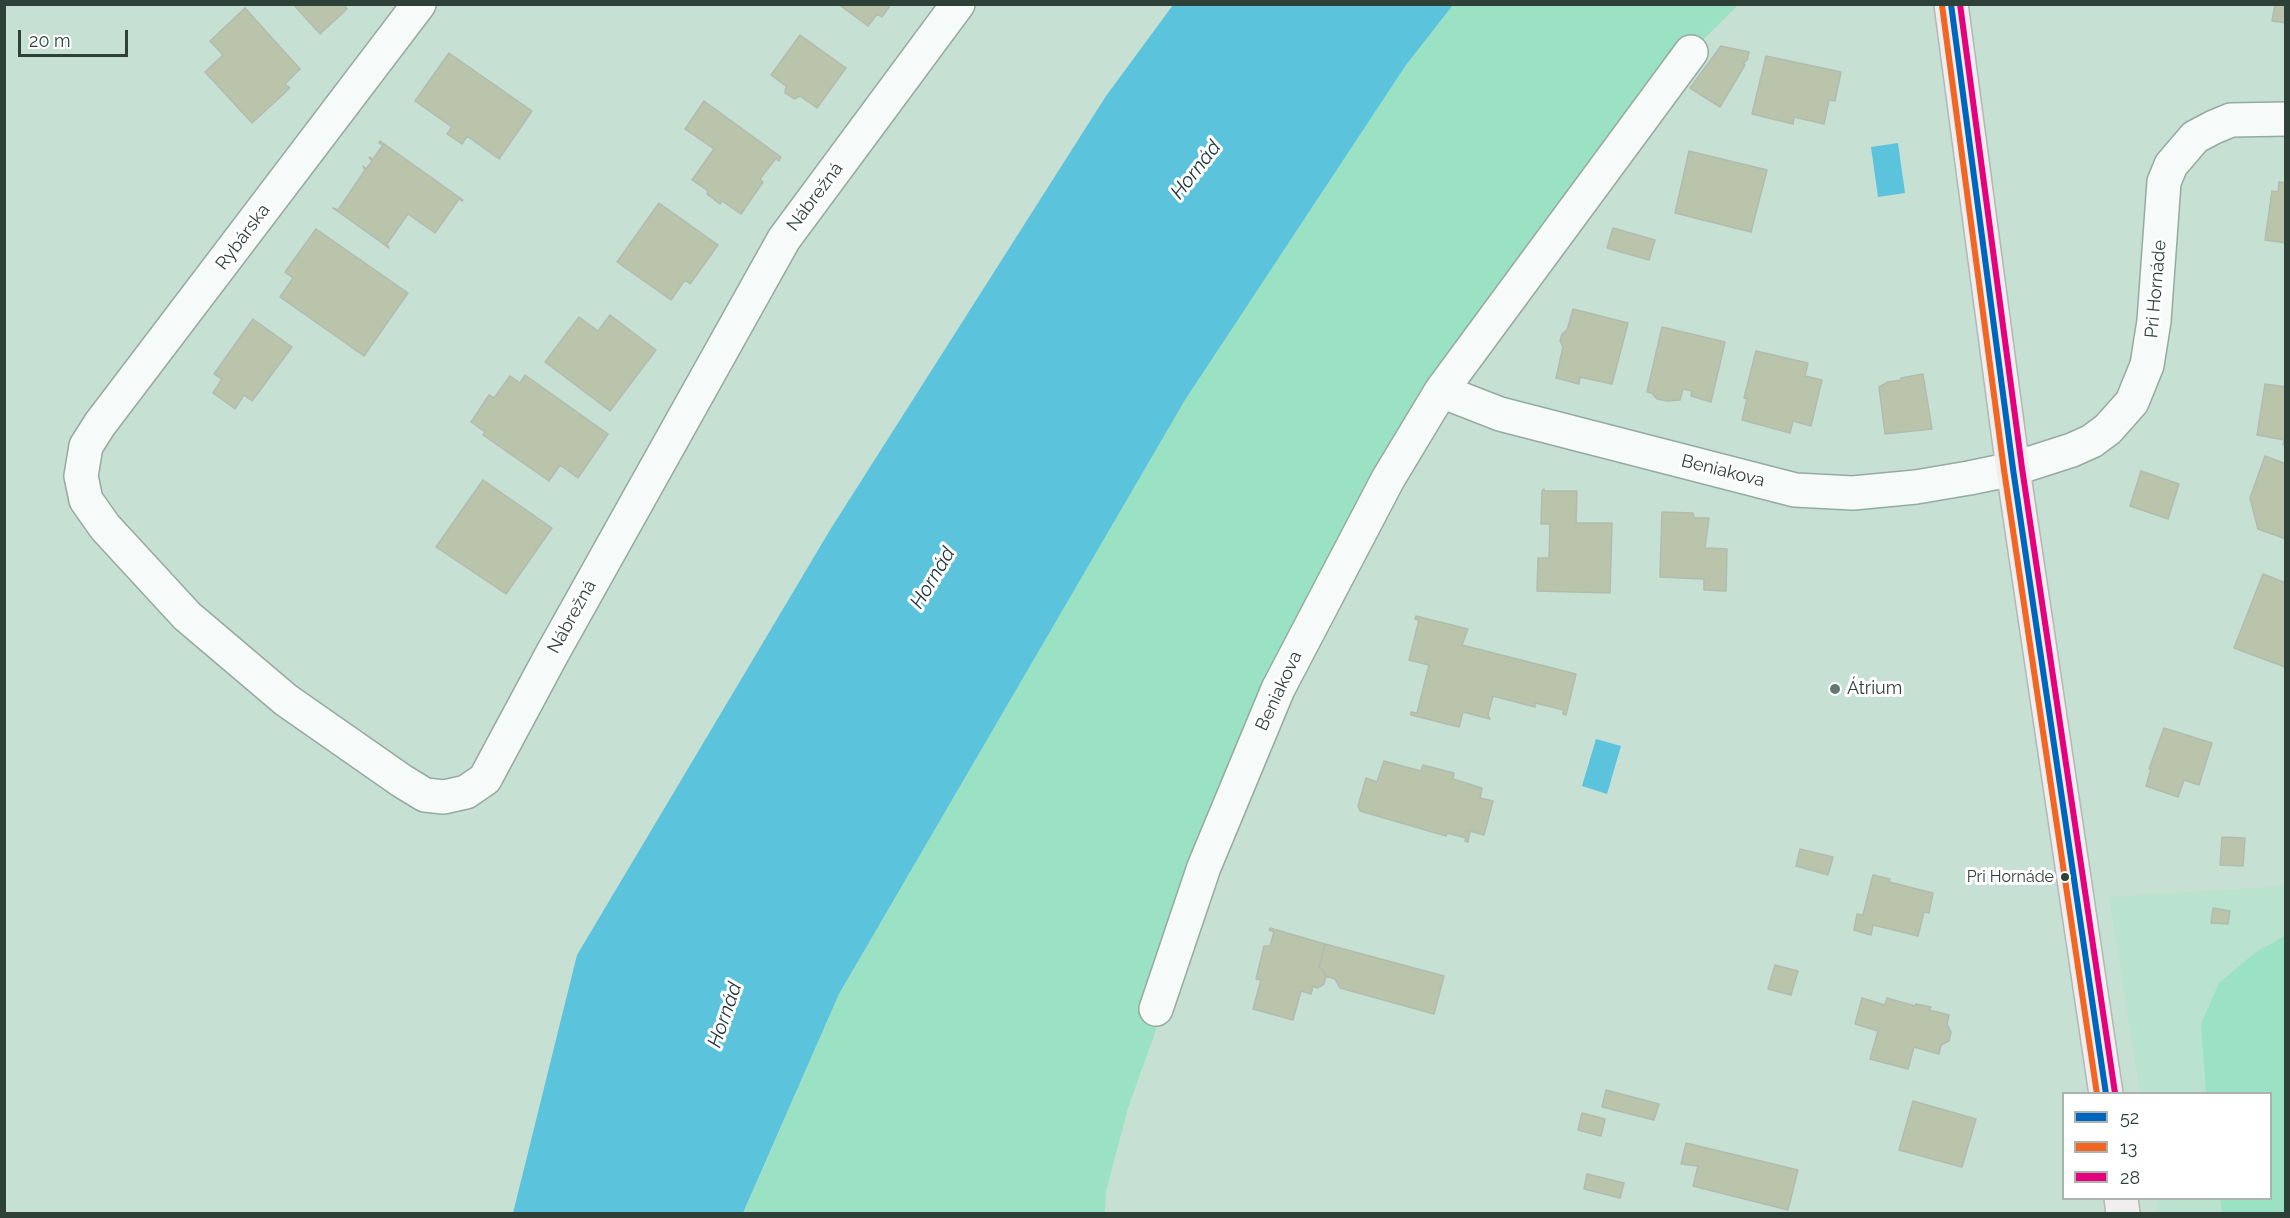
<!DOCTYPE html>
<meta charset="utf-8">
<style>
body{margin:0}
#map{position:relative;width:2290px;height:1218px;overflow:hidden;background:#c6e0d4;font-family:Raleway,sans-serif}
canvas{display:block}
.frame{position:absolute;inset:0;border:6px solid #2e4138;pointer-events:none}
.legend{position:absolute;left:2062px;top:1092px;width:210px;height:108px;box-sizing:border-box;background:#fff;border:2px solid #abb3af;margin:0;padding:8px 10px;list-style:none;font-size:18px;color:#2e4138}
.legend li{display:flex;align-items:center;gap:12px;height:30px}
.legend b{width:30px;border:2px solid #abb3af}
.scale{position:absolute;left:18px;top:30px;width:110px;height:27px;box-sizing:border-box;border:3px solid #2e4138;border-top:0;padding-left:8px;font-size:18px;line-height:21px;white-space:nowrap;color:#2e4138;-webkit-text-stroke:4px #fff;paint-order:stroke}
</style>
<div id="map">
<canvas width="2290" height="1218"></canvas>
<div class="frame"></div>
<ul class="legend">
<li><b style="height:8px;background:#0065bd"></b>52</li>
<li><b style="height:8px;background:#f26522"></b>13</li>
<li><b style="height:8px;background:#e5007d"></b>28</li>
</ul>
<div class="scale">20 m</div>
</div>
<script>
const c = document.querySelector('canvas').getContext('2d');
c.lineJoin = 'round';
function fill(path, color) {
  c.fillStyle = color;
  c.fill(path, 'evenodd');
}
function toPath(rows) {
  const path = new Path2D();
  for (const r of rows) {
    path.moveTo(r[0], r[1]);
    for (let i = 2; i < r.length; i += 2) path.lineTo(r[i], r[i + 1]);
  }
  return path;
}
function trace(path, color, width, dash) {
  c.strokeStyle = color;
  c.lineWidth = width;
  c.lineCap = dash ? 'butt' : 'round';
  c.setLineDash(dash || []);
  c.stroke(path);
}
function label(font, color, halo, rows, align = 'center') {
  c.font = font + ' Raleway,sans-serif';
  c.lineWidth = 6;
  c.setLineDash([]);
  c.textBaseline = 'middle';
  c.strokeStyle = halo;
  c.fillStyle = color;
  for (const [text, x, y, turn = 0] of rows) {
    c.save();
    c.translate(x, y);
    c.rotate((+turn || 0) * Math.PI / 180);
    c.textAlign = isNaN(turn) ? turn : align;
    if (halo) c.strokeText(text, 0, 0);
    c.fillText(text, 0, 0);
    c.restore();
  }
}
const built = toPath([
 [2285,886,2285,1213,2159,1213,2157,1199,2270,1198,2270,1094,2140,1093,2109,897]
]);
const green = toPath([
 [1453,5,1738,5,1691,52,1441,391,1278,689,1128,1108,1106,1191,1105,1213,743,1214,839,994,1185,400,1406,65],
 [2285,936,2285,1213,2222,1213,2220,1199,2270,1198,2270,1094,2206,1093,2201,1024,2219,983,2256,952]
]);
const water = toPath([
 [1173,5,1453,5,1406,65,1185,400,839,994,743,1213,513,1213,577,955,830,530,1106,96],
 [1898,143,1905,193,1878,197,1871,147],
 [1596,739,1621,746,1607,794,1582,786]
]);
const building = toPath([
 [293,4,344,4,347,9,320,34,293,4],
 [838,4,891,4,882,17,877,14,868,26,838,4],
 [2275,4,2286,4,2286,23,2272,21,2275,4],
 [245,8,300,69,285,84,290,88,252,123,205,72,223,55,210,41,245,8],
 [800,35,846,68,817,108,800,96,794,99,785,93,786,86,771,75,800,35],
 [1721,46,1749,52,1747,60,1743,64,1745,65,1720,107,1690,88,1721,46],
 [449,53,532,111,499,159,467,136,462,144,447,134,452,127,415,101,449,53],
 [1766,56,1841,72,1835,101,1829,100,1824,124,1794,117,1793,124,1752,114,1766,56],
 [704,101,781,157,779,161,776,158,760,179,763,182,741,214,722,201,720,204,707,194,708,191,692,180,714,149,685,129,704,101],
 [380,141,463,200,462,201,459,199,435,233,408,214,387,244,389,248,333,208,338,210,365,170,363,166,366,169,372,161,369,157,373,159,383,145,379,143,380,141],
 [1689,151,1767,170,1751,232,1675,213,1689,151],
 [2279,182,2286,183,2286,243,2265,240,2272,191,2278,192,2279,182],
 [659,203,718,245,690,284,685,280,671,300,617,262,659,203],
 [1613,228,1655,240,1649,260,1607,248,1613,228],
 [316,229,408,293,364,356,280,297,293,278,285,272,316,229],
 [1573,309,1628,323,1612,384,1580,377,1579,384,1556,378,1563,347,1560,341,1562,334,1567,330,1573,309],
 [610,315,656,350,610,411,545,362,579,317,598,331,610,315],
 [253,319,292,347,252,401,244,395,235,409,213,393,222,379,214,374,253,319],
 [1662,327,1725,342,1711,402,1691,396,1692,391,1683,389,1680,400,1668,401,1657,399,1652,393,1647,392,1662,327],
 [1756,351,1808,363,1805,376,1822,380,1811,426,1793,421,1790,433,1742,420,1747,399,1744,398,1756,351],
 [1923,374,1932,429,1885,434,1879,387,1888,382,1901,380,1901,378,1923,374],
 [525,375,608,434,578,478,560,465,549,481,483,435,485,432,471,422,489,395,494,398,510,376,520,383,525,375],
 [2265,384,2286,387,2286,445,2283,445,2284,440,2257,435,2265,384],
 [2265,456,2286,464,2286,539,2258,529,2250,498,2265,456],
 [2141,471,2179,484,2168,519,2130,506,2141,471],
 [483,480,552,528,506,594,436,547,483,480],
 [1544,489,1545,491,1577,491,1576,523,1612,523,1610,593,1537,591,1538,558,1549,558,1550,524,1541,524,1542,491,1544,489],
 [1662,512,1693,513,1694,518,1709,518,1705,548,1727,549,1726,591,1704,590,1704,579,1660,577,1662,512],
 [2263,574,2286,583,2285,667,2234,648,2263,574],
 [1416,616,1468,629,1462,645,1576,674,1566,715,1563,714,1564,710,1535,703,1535,707,1493,696,1488,715,1490,719,1463,712,1459,727,1411,715,1411,712,1417,713,1429,665,1409,660,1419,620,1415,619,1416,616],
 [2164,728,2212,743,2199,785,2184,780,2178,797,2146,786,2151,769,2149,769,2164,728],
 [1384,761,1421,771,1423,765,1454,773,1453,779,1482,788,1480,798,1493,801,1484,835,1470,831,1468,842,1465,841,1466,838,1447,833,1446,836,1360,811,1358,806,1366,778,1377,782,1384,761],
 [2222,837,2245,838,2243,866,2220,865,2222,837],
 [1800,849,1833,857,1828,875,1796,866,1800,849],
 [1873,875,1890,879,1889,882,1933,893,1929,913,1924,912,1918,936,1873,925,1871,935,1854,930,1857,914,1863,915,1873,875],
 [2213,908,2230,911,2228,924,2211,923,2213,908],
 [1270,928,1325,944,1319,967,1322,969,1326,976,1324,984,1317,988,1313,986,1311,994,1301,991,1293,1020,1253,1009,1261,980,1256,979,1264,946,1270,946,1274,932,1269,930,1270,928],
 [1325,944,1444,976,1434,1014,1340,988,1335,979,1326,976,1322,969,1319,967,1325,944],
 [1775,965,1798,971,1791,995,1768,989,1775,965],
 [1862,998,1885,1005,1887,998,1915,1006,1916,1004,1931,1007,1929,1010,1949,1015,1947,1024,1951,1032,1949,1041,1941,1045,1939,1054,1914,1047,1908,1069,1870,1059,1878,1031,1855,1024,1862,998],
 [1606,1090,1659,1104,1654,1120,1602,1107,1606,1090],
 [1913,1101,1976,1119,1962,1167,1899,1150,1913,1101],
 [1582,1113,1605,1119,1601,1136,1578,1130,1582,1113],
 [1686,1143,1798,1170,1788,1210,1693,1186,1698,1166,1681,1164,1686,1143],
 [1587,1174,1624,1183,1620,1198,1584,1189,1587,1174]
]);
const minor = toPath([
 [419,4,100,424,86,446,81,476,86,500,105,527,187,616,286,700,402,781,425,795,444,797,466,792,485,779,552,654,784,239,958,4],
 [1691,52,1441,391,1500,414,1795,490,1853,493,1916,487,1969,478,2013,469,2072,450,2092,441,2108,429,2132,402,2147,365,2154,321,2164,182,2171,165,2195,137,2214,127,2231,120,2286,119],
 [1156,1009,1204,867,1278,689,1388,479,1441,391]
]);
const major = toPath([
 [1951,4,2013,469,2106,1094],
 [2121,1198,2123,1214]
]);
const bus1 = toPath([
 [1951,4,2013,469,2106,1094]
]);
const bus2 = toPath([
 [1942,5,2004,470,2097,1094]
]);
const bus3 = toPath([
 [1960,4,2022,468,2115,1093]
]);
const markers = [
 [1835,689,6,"#63796f"],
 [2065,877,5,"#2e4138"]
];
const busNames = [
 ["Pri Hornáde",2054,877]
];
const streetNames = [
 ["Nábrežná",815,197,-53],
 ["Rybárska",243,237,-53],
 ["Pri Hornáde",2156,289,-85],
 ["Beniakova",1723,471,14],
 ["Nábrežná",572,617,-61],
 ["Beniakova",1279,691,-65]
];
const poiNames = [
 ["Átrium",1847,689]
];
const waterNames = [
 ["Hornád",1196,170,-52],
 ["Hornád",933,578,-59],
 ["Hornád",725,1015,-71]
];
fill(built, '#b9e3cf');
fill(green, '#9be1c3');
fill(water, '#5cc3dd');
fill(building, '#bac4ab');
trace(building, '#b1bcaf', 1.5);
trace(minor, '#96aaa1', 36);
trace(major, '#b3b7b6', 36);
trace(minor, '#f6faf9', 33);
trace(major, '#f0eeef', 33);
trace(bus1, '#0065bd', 6);
trace(bus2, '#f26522', 6);
trace(bus3, '#e5007d', 6);
for (const [x, y, r, color] of markers) {
  const dot = new Path2D();
  dot.arc(x, y, r, 0, 2 * Math.PI);
  c.fillStyle = color;
  c.fill(dot);
  trace(dot, '#fff', 2);
}
label('16px', '#2e4138', '#fff', busNames, 'right');
label('18px', '#2e4138', '#fff', streetNames);
label('18px', '#2e4138', '#fff', poiNames, 'left');
label('italic 20px', '#1c3139', '#fff', waterNames);
</script>
